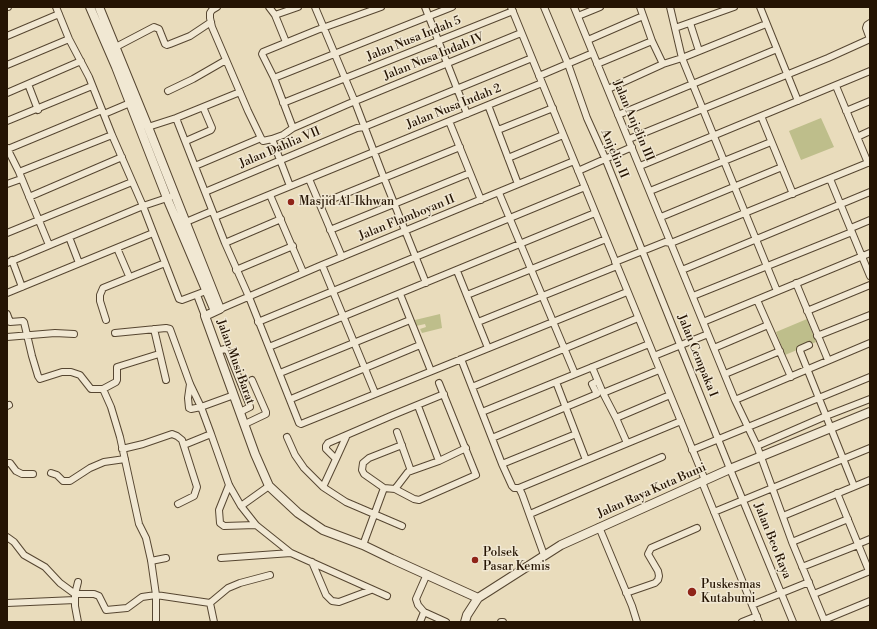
<!DOCTYPE html>
<style>
body{margin:0}
#map{position:relative;width:877px;height:629px;overflow:hidden;background:#e9dcbc;font-family:"Libre Bodoni",serif}
canvas{display:block}
.frame{position:absolute;inset:0;border:8px solid #251403;pointer-events:none}
</style>
<div id="map">
<canvas width="877" height="629"></canvas>
<div class="frame"></div>
</div>
<script>
const c = document.querySelector('canvas').getContext('2d');
c.lineJoin = 'round';
function fill(path, color) {
  c.fillStyle = color;
  c.fill(path, 'evenodd');
}
function toPath(rows) {
  const path = new Path2D();
  for (const r of rows) {
    path.moveTo(r[0], r[1]);
    for (let i = 2; i < r.length; i += 2) path.lineTo(r[i], r[i + 1]);
  }
  return path;
}
function trace(path, color, width, dash) {
  c.strokeStyle = color;
  c.lineWidth = width;
  c.lineCap = dash ? 'butt' : 'round';
  c.setLineDash(dash || []);
  c.stroke(path);
}
function label(font, color, halo, rows, align = 'center') {
  c.font = font + ' "Libre Bodoni",serif';
  c.lineWidth = 3;
  c.setLineDash([]);
  c.textBaseline = 'middle';
  c.strokeStyle = halo;
  c.fillStyle = color;
  for (const [text, x, y, turn = 0] of rows) {
    c.save();
    c.translate(x, y);
    c.rotate((+turn || 0) * Math.PI / 180);
    c.textAlign = isNaN(turn) ? turn : align;
    if (halo) c.strokeText(text, 0, 0);
    c.fillText(text, 0, 0);
    c.restore();
  }
}
const green = toPath([
 [821,118,834,147,801,160,789,131],
 [440,314,442,328,422,333,420,329,426,327,425,324,416,326,415,320],
 [807,319,816,342,785,355,776,332]
]);
const minor = toPath([
 [7,7,8,7],
 [56,7,69,39,89,77,112,135,143,206,179,299,182,300,206,291],
 [217,7,212,10,210,13,210,18,212,27,248,111,261,138],
 [269,7,275,15,286,42],
 [315,7,355,102,384,178,426,283],
 [425,7,467,114],
 [511,7,705,480],
 [544,7,568,64,587,118,605,158,730,469,793,622],
 [574,7,735,400,757,446,792,542,825,622],
 [640,7,652,41,663,64],
 [670,7,682,58,777,291],
 [760,7,798,101],
 [275,15,298,7],
 [578,16,600,7],
 [690,23,699,51],
 [870,23,867,25,866,28,870,39],
 [675,28,734,7],
 [7,36,59,14],
 [588,40,643,16],
 [112,49,154,27,159,29,165,44,167,45,170,44,190,36,211,22],
 [597,64,652,41],
 [7,65,69,39],
 [539,76,593,53],
 [274,78,452,7],
 [28,84,38,110],
 [836,86,868,163],
 [608,89,663,64,682,58,766,24],
 [168,91,193,79,226,60],
 [7,93,81,61],
 [283,103,513,11],
 [488,105,518,184],
 [846,111,870,101],
 [104,114,130,103],
 [618,115,777,49],
 [761,116,793,194],
 [176,118,225,243,249,297,299,423,301,424,627,292],
 [7,121,92,86],
 [449,121,481,200],
 [148,127,176,118,240,92],
 [293,128,274,78,262,54,263,52,317,30,381,7],
 [498,130,553,108],
 [857,137,870,131],
 [261,138,263,141,272,139,283,135,293,128,348,104,521,33],
 [272,139,290,186],
 [629,139,828,58,870,39],
 [186,141,211,130,212,128,203,107],
 [7,148,19,172,49,245],
 [8,149,102,110],
 [508,158,563,135],
 [195,166,261,138],
 [640,166,870,71],
 [578,171,632,147],
 [19,172,112,135],
 [309,179,342,257],
 [830,179,870,276],
 [7,184,21,179],
 [650,191,771,142],
 [205,192,357,128,364,127,532,58],
 [499,193,575,374],
 [270,195,303,272],
 [29,197,122,157],
 [320,204,460,147],
 [215,217,542,83],
 [661,217,782,167],
 [186,222,212,211],
 [851,228,870,220],
 [330,230,470,173],
 [7,233,132,182],
 [69,237,79,263],
 [225,243,281,219],
 [117,248,129,276],
 [12,260,22,287],
 [615,262,665,242,671,243,870,162],
 [7,263,143,206,170,197],
 [322,265,375,393],
 [236,270,293,246],
 [682,270,870,192],
 [457,271,488,348],
 [796,283,828,360],
 [7,293,153,233],
 [400,294,431,371],
 [197,295,205,316],
 [467,295,606,239],
 [693,296,852,232],
 [757,300,791,377],
 [220,309,322,265,574,161],
 [807,311,870,285],
 [7,314,10,322,23,321,24,322,32,356,38,376,40,379,62,372,71,372,80,375,91,389,103,389],
 [106,320,100,301,100,295,103,288,165,263],
 [258,322,585,187],
 [478,322,617,266],
 [703,322,870,253],
 [154,329,166,380],
 [115,333,166,328,170,329,190,384,201,407,211,434,184,445],
 [817,336,870,315],
 [7,337,55,333,74,334],
 [809,345,800,349,800,351,854,486],
 [269,347,595,213],
 [714,348,768,325],
 [217,351,225,349,228,351,249,404,250,407,240,412],
 [654,356,708,334],
 [461,359,502,464,512,486,514,488,519,488,522,494,544,555],
 [592,367,603,393,616,418,627,443],
 [280,373,410,320],
 [725,374,780,351],
 [556,382,586,460],
 [190,384,188,398,189,408,191,409,201,407,234,395],
 [472,387,638,318],
 [603,393,659,370],
 [291,399,420,345],
 [735,400,870,343],
 [7,406,9,405],
 [418,406,439,461],
 [482,412,649,344],
 [616,418,670,395],
 [245,424,266,414,266,412,252,380],
 [397,432,411,471],
 [211,434,229,485,241,506,256,525,291,553,387,596],
 [287,437,295,455,304,468,323,487],
 [346,437,336,459,326,449,326,446,328,443,393,415,444,394],
 [492,438,597,394,592,384,598,381],
 [402,445,369,458,363,463,362,470,364,474,384,488,395,489,408,472,439,461,466,448],
 [757,446,826,416,870,399],
 [122,449,143,444,172,434,177,436,182,440,197,487,194,496,178,504],
 [692,450,870,377],
 [336,459,323,487,346,502,402,526],
 [7,463,10,463,16,471,22,474,33,474],
 [502,464,576,434],
 [51,473,57,475,63,481,70,481,90,468,104,462,125,459],
 [702,482,759,622],
 [229,485,219,510,220,523,224,526,256,525],
 [519,488,681,421],
 [395,489,414,499,419,500,476,475,439,383],
 [837,493,869,571],
 [241,506,269,486],
 [714,512,870,448],
 [530,514,662,457],
 [783,516,870,480],
 [599,527,632,606,637,622],
 [7,537,14,542,24,555,45,567,60,583,75,594,94,594,99,596,106,610,127,608,142,597,156,595,210,603],
 [792,542,848,519],
 [858,544,870,539],
 [363,545,384,488],
 [221,558,291,553],
 [151,561,166,558],
 [312,562,326,595,332,601,339,602,371,590],
 [802,567,858,545],
 [427,574,416,599,418,605,424,612,446,622],
 [78,582,75,594,75,606,78,622],
 [626,593,655,583,658,580,659,576,658,571,648,554,651,548,697,528],
 [814,594,870,571],
 [7,603,75,600],
 [210,603,228,588,240,583,270,575],
 [210,603,214,622],
 [752,605,809,582],
 [824,620,870,601],
 [156,622,156,595,151,560,146,538,139,524,120,437,111,407,103,389,116,382,117,380,117,367,159,354],
 [420,622,424,612],
 [501,622,503,622],
 [742,622,757,616]
]);
const tertiary = toPath([
 [90,7,116,67,167,198,215,311],
 [99,7,148,127,220,309,205,316,255,454,269,486,298,513,323,530,363,545,392,559,478,598],
 [465,622,467,615,478,598,561,545,730,469,870,412]
]);
const markers = [
 [291,202,4,"#8f2418"],
 [475,560,4,"#8f2418"],
 [692,592,5,"#8f2418"]
];
const streetNames = [
 ["Jalan Nusa Indah 5",414,39,-22],
 ["Jalan Nusa Indah IV",434,57,-22],
 ["Jalan Nusa Indah 2",454,107,-22],
 ["Jalan Anjelin III",633,121,67],
 ["Jalan Dahlia VII",280,148,-23],
 ["Anjelin II",614,154,67],
 ["Jalan Flamboyan II",407,218,-22],
 ["Jalan Cempaka I",697,356,68],
 ["Jalan Musi Barat",235,362,70],
 ["Jalan Raya Kuta Bumi",652,491,-24],
 ["Jalan Beo Raya",772,541,68]
];
const poiNames = [
 ["Masjid Al-Ikhwan",299,202],
 ["Polsek",483,553],
 ["Pasar Kemis",483,567],
 ["Puskesmas",701,585],
 ["Kutabumi",701,599]
];
fill(green, '#bebe8b');
trace(minor, '#564631', 8);
trace(tertiary, '#564631', 10);
trace(minor, '#f1e8d3', 6);
trace(tertiary, '#f1e8d3', 8);
for (const [x, y, r, color] of markers) {
  const dot = new Path2D();
  dot.arc(x, y, r, 0, 2 * Math.PI);
  c.fillStyle = color;
  c.fill(dot);
  trace(dot, '#f1e8d3', 1.5);
}
label('12px', '#251403', '#f1e8d3', streetNames);
label('12px', '#251403', '#f1e8d3', poiNames, 'left');
</script>
